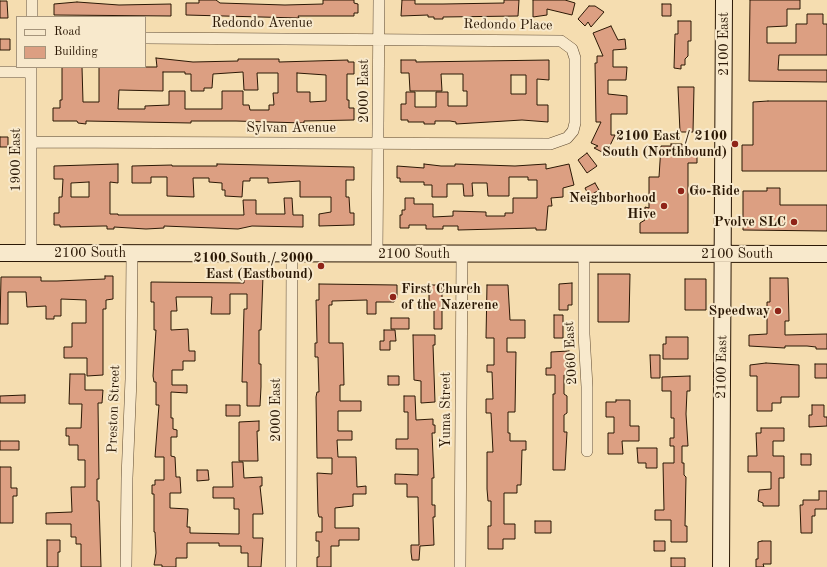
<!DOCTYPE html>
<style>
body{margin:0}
#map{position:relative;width:827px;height:567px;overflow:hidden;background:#f5ddb0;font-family:"Old Standard TT",serif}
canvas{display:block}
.legend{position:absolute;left:16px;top:16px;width:130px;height:52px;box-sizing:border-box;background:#f8e9cc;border:1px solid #a6957c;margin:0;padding:5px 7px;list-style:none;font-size:12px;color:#2b1805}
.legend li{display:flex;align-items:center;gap:8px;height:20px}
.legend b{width:20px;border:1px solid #a6957c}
</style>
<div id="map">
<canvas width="827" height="567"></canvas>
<ul class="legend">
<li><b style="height:5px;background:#f8e9cc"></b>Road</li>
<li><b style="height:11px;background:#dc9f82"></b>Building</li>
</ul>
</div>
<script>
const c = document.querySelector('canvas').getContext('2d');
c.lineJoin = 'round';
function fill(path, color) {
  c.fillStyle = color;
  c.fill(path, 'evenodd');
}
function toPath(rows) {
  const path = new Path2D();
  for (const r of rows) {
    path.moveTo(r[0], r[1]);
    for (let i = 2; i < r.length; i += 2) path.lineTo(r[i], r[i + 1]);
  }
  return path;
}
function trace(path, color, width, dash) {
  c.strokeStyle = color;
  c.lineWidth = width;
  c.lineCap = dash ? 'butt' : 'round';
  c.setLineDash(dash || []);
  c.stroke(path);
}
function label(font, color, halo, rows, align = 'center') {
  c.font = font + ' "Old Standard TT",serif';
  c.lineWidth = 4;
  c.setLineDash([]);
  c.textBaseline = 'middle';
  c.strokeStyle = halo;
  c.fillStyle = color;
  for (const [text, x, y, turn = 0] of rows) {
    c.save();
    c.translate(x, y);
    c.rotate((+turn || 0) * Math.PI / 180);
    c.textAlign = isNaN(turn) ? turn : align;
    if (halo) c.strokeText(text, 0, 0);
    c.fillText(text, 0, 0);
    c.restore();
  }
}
const building = toPath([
 [199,0,216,0,220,3,285,5,323,4,323,0,354,0,354,3,358,4,358,13,354,13,354,16,298,16,299,18,186,15,186,3,199,3,199,0],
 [402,0,415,0,415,4,443,4,504,3,504,0,519,0,518,16,443,17,443,19,434,19,434,17,428,17,428,15,401,16,402,0],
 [533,0,565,0,575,3,572,15,547,9,547,15,533,17,533,0],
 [750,0,800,0,800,9,787,9,787,26,767,27,767,43,796,43,796,24,807,24,807,14,823,14,823,24,827,24,827,55,779,55,778,70,827,70,827,82,749,81,750,0],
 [0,1,7,1,8,18,0,18,0,1],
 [77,2,119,5,171,4,171,16,54,15,54,4,77,2],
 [662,4,671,4,671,16,662,16,662,4],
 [589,6,595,6,604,12,591,27,588,22,585,26,578,19,589,6],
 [678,21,691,21,691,41,688,41,688,56,685,59,685,65,681,65,681,69,674,68,675,34,678,34,678,21],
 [611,26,618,40,625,39,626,49,613,50,613,67,627,67,626,80,608,80,608,94,627,96,627,114,611,114,611,135,615,135,606,154,594,148,598,146,591,143,601,122,596,122,595,63,597,63,597,56,603,56,593,33,611,26],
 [0,39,10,39,10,50,0,50,0,39],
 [156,58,193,62,238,61,238,59,279,59,279,62,348,60,348,62,354,62,354,74,347,74,347,100,349,100,349,108,354,108,354,120,304,121,304,123,236,121,191,121,191,123,86,121,86,124,78,123,77,121,53,121,53,108,60,108,60,100,62,100,62,67,82,67,83,102,99,102,99,67,157,67,156,58],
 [163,72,185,72,185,74,191,74,191,91,204,91,204,88,212,88,213,74,243,72,244,90,258,90,257,73,278,73,278,93,273,93,274,105,269,105,269,110,250,110,249,105,243,105,243,91,222,91,222,109,185,109,185,91,169,91,169,105,145,106,145,109,118,109,119,90,163,91,163,72],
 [297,73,326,75,326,101,310,102,310,92,297,92,297,73],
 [401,60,416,60,416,62,549,60,549,80,537,79,537,105,548,105,548,122,522,120,456,124,456,122,450,121,435,121,435,124,424,124,424,122,408,122,408,120,401,120,401,104,406,104,406,92,415,92,415,107,436,107,436,92,448,92,448,106,467,106,467,91,463,91,463,74,441,74,442,91,410,91,409,73,401,73,401,60],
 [511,75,526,75,526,94,511,94,511,75],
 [678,87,694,87,693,132,680,132,678,87],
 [768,101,827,101,827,171,742,171,742,145,753,145,753,102,768,101],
 [0,137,8,137,8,147,0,147,0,137],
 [671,144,682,144,682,150,697,150,697,163,688,163,688,233,640,233,640,223,645,220,645,207,649,208,649,177,659,177,661,146,671,146,671,144],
 [587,153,597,166,587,173,578,160,587,153],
 [118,164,118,183,110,182,110,214,118,214,118,215,244,215,243,200,256,200,256,214,285,214,284,198,292,198,293,215,303,215,303,227,252,226,238,229,164,226,164,228,146,229,114,227,114,229,107,229,107,226,103,226,60,227,60,225,54,225,54,213,59,213,59,197,62,197,63,179,54,179,54,166,118,164],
 [89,182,89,197,71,197,71,183,89,182],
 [217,164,354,167,354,180,346,180,346,197,349,197,350,213,354,213,354,225,319,226,319,214,331,212,331,197,300,197,300,181,268,183,268,178,250,178,250,181,243,181,242,197,225,196,225,190,222,190,222,183,209,182,209,178,193,178,194,197,167,196,167,177,151,177,151,183,132,183,132,166,172,165,172,166,217,166,217,164],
 [424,164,441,166,455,166,455,164,515,166,546,164,546,169,569,164,574,185,563,188,563,197,551,198,552,206,548,206,546,230,536,230,536,228,458,230,458,226,443,226,443,229,426,229,426,225,409,225,409,228,400,228,400,215,402,215,402,210,405,210,405,198,414,198,414,204,433,204,433,217,453,216,453,211,486,212,486,216,505,216,505,213,513,213,513,198,537,198,537,180,528,180,528,177,509,177,509,196,488,196,487,183,472,183,473,196,464,196,463,184,447,184,447,197,432,197,432,185,424,185,424,182,400,182,400,178,397,178,397,166,424,168,424,164],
 [595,183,599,190,589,196,585,188,595,183],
 [767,188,780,188,780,205,827,205,827,231,743,230,743,191,767,191,767,188],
 [598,274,630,274,629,322,598,322,598,274],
 [105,276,113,276,113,299,106,300,106,309,103,309,103,375,87,376,87,358,64,358,64,347,72,347,72,323,86,323,86,300,61,299,61,316,54,316,54,319,46,319,46,306,27,307,26,292,8,292,8,324,0,324,1,277,41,277,41,281,57,281,105,279,105,276],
 [244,276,263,276,261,330,259,330,259,364,261,364,261,387,260,406,247,406,247,382,242,382,244,309,247,309,247,294,230,294,230,314,211,314,212,297,176,297,177,311,171,311,171,330,188,329,189,351,195,351,195,361,183,361,183,370,172,370,172,385,187,385,187,393,171,392,171,418,173,418,173,429,177,430,177,437,171,437,171,456,175,457,176,477,180,477,181,493,170,493,170,508,188,509,187,527,190,527,190,533,239,534,239,509,234,509,234,498,213,498,213,487,233,487,232,462,243,462,244,478,262,477,262,486,260,486,263,514,253,514,253,538,263,538,261,567,248,567,248,553,241,553,241,546,219,546,219,543,187,543,187,558,176,558,176,567,162,567,162,565,154,565,156,553,155,532,154,532,154,494,152,494,152,485,155,485,155,480,164,480,164,457,155,457,159,405,156,405,156,382,154,382,153,376,156,330,154,330,154,302,151,302,151,282,244,283,244,276],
 [770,278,788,278,789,321,785,321,785,335,827,334,827,349,816,349,816,347,807,346,785,346,785,348,749,346,749,335,767,334,767,302,770,302,770,278],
 [685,279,706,279,706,310,685,310,685,279],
 [572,283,572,305,568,305,568,310,559,310,559,284,572,283],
 [319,284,397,285,397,298,394,298,394,302,376,302,376,314,367,314,367,300,332,301,332,305,329,305,329,343,343,343,344,385,340,385,340,401,361,401,361,411,338,411,338,431,352,431,352,440,337,440,338,457,356,457,357,487,366,486,366,494,353,494,353,506,335,508,335,528,359,528,359,540,339,540,339,546,331,546,331,567,317,567,317,557,319,557,319,541,316,541,316,532,322,532,322,517,319,517,318,513,317,473,332,474,332,458,317,458,316,397,317,392,319,392,318,357,315,357,315,343,317,343,316,300,319,300,319,284],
 [424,285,442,285,442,329,434,329,434,306,429,306,429,293,424,293,424,285],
 [487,285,508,285,510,320,525,320,525,338,507,338,507,352,516,352,515,412,508,412,508,433,510,433,510,441,526,441,526,450,522,450,521,485,517,485,517,493,504,493,504,524,515,524,515,539,503,539,503,549,488,549,488,526,491,526,491,501,488,501,487,489,487,452,493,452,491,413,486,413,486,399,493,399,492,372,487,372,487,365,494,365,494,338,486,338,487,285],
 [554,315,563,315,563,338,554,338,554,315],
 [391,318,409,318,409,329,391,329,391,318],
 [384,330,395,330,396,341,390,341,390,350,380,350,380,341,384,341,384,330],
 [413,335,435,335,435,345,433,345,435,402,421,403,421,381,414,380,413,335],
 [666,337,688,337,688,359,663,359,663,344,666,344,666,337],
 [569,351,569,375,564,375,564,394,567,396,567,413,564,415,564,432,567,432,565,470,553,470,553,394,555,394,555,375,546,375,546,368,551,368,551,352,569,351],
 [650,355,660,355,660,378,651,378,650,355],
 [766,363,799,365,799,397,781,397,781,403,772,403,772,411,757,411,757,376,750,376,750,365,766,363],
 [815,364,827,364,827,378,815,378,815,364],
 [70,374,85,374,85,390,103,390,102,403,98,403,99,479,97,479,97,501,99,501,101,567,81,567,81,544,76,544,76,537,71,537,71,524,46,524,46,513,72,512,71,487,85,487,85,460,78,460,78,445,69,445,69,436,66,436,66,428,81,428,82,404,69,404,70,374],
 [388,376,399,376,399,385,388,385,388,376],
 [690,376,690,391,687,391,686,414,688,446,682,446,682,463,684,463,684,475,686,477,685,526,687,526,687,542,671,542,671,520,655,520,655,510,664,510,663,463,674,463,674,446,670,446,670,438,674,438,674,418,671,418,671,391,662,391,662,377,690,376],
 [25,395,25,403,0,403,0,396,25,395],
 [404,396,415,396,416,420,433,419,433,425,435,425,435,433,432,433,434,478,432,478,432,505,435,505,435,517,433,517,434,545,420,546,419,560,412,560,411,552,411,545,419,545,418,497,407,497,407,484,395,484,395,474,418,475,418,449,396,449,396,439,408,439,408,412,404,412,404,396],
 [616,400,630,400,630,426,639,426,639,441,622,441,623,454,608,454,608,433,614,433,614,417,606,417,606,402,616,402,616,400],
 [226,405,240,405,240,416,226,416,226,405],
 [812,405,824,405,824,417,827,417,827,426,809,427,809,415,812,415,812,405],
 [259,421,259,431,257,431,258,461,239,461,239,422,259,421],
 [761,428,784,428,784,441,773,441,773,456,784,456,784,478,779,478,779,506,763,506,763,503,758,501,759,490,771,489,771,472,748,472,748,456,757,456,756,433,761,433,761,428],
 [0,441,19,441,19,450,0,450,0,441],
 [637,448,657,448,657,468,646,468,646,463,638,463,637,448],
 [801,454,811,454,811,465,801,465,801,454],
 [0,467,11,467,11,488,17,488,17,496,13,496,13,523,0,523,0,467],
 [197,470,208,470,209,480,197,481,197,470],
 [819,491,827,491,827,509,815,509,815,516,812,516,812,533,801,533,800,505,803,505,803,500,819,500,819,491],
 [535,521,551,521,551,533,535,533,535,521],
 [47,540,60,540,60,552,58,552,58,567,47,567,47,540],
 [654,541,665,541,665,551,654,551,654,541],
 [762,541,771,541,771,564,763,564,764,567,756,567,756,559,758,559,758,542,762,541],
 [671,558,685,558,685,567,671,567,671,558]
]);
const street = toPath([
 [32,17,32,0],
 [0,72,31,72],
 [31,142,550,144,567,138,573,131,575,123,575,58,572,49,561,41,145,38],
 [31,253,31,67],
 [377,254,379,0],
 [584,254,584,334,587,387,587,451],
 [126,567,127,478,131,379,132,253],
 [291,567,292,253],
 [460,567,462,254]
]);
const secondary = toPath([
 [0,253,827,254],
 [721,567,724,0]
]);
const markers = [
 [735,144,4,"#8f2418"],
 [681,191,4,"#8f2418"],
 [664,206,4,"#8f2418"],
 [794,222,4,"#8f2418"],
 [321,266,4,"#8f2418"],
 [393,297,4,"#8f2418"],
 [778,311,4,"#8f2418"]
];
const streetNames = [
 ["Redondo Avenue",262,23],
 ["Redondo Place",508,25,1],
 ["2100 East",724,44,-90],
 ["2000 East",364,91,-90],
 ["Sylvan Avenue",291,128],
 ["1900 East",16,160,-90],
 ["2100 South",90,253],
 ["2100 South",414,254],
 ["2100 South",737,254],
 ["2060 East",571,353,-93],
 ["2100 East",722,367,-89],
 ["Preston Street",114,409,-88],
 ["2000 East",276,410,-90],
 ["Yuma Street",446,410,-90]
];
const poiNames = [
 ["2100 East / 2100",727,136],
 ["South (Northbound)",727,152],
 ["Go-Ride",689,191,"left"],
 ["Neighborhood",656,198],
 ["Hive",656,214],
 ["Pvolve SLC",786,222],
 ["2100 South / 2000",313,258],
 ["East (Eastbound)",313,274],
 ["First Church",401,289,"left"],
 ["of the Nazerene",401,305,"left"],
 ["Speedway",770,311]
];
fill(building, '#dc9f82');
trace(building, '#2b1805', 1);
trace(street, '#5e4930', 12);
trace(secondary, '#2b1805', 18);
trace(street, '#f8e9cc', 11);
trace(secondary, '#f8e9cc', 16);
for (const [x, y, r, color] of markers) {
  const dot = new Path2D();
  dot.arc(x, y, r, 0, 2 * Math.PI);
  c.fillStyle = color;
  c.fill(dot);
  trace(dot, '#f8e9cc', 1.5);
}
label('14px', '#2b1805', '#f8e9cc', streetNames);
label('bold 14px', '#2b1805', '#f8e9cc', poiNames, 'right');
</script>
